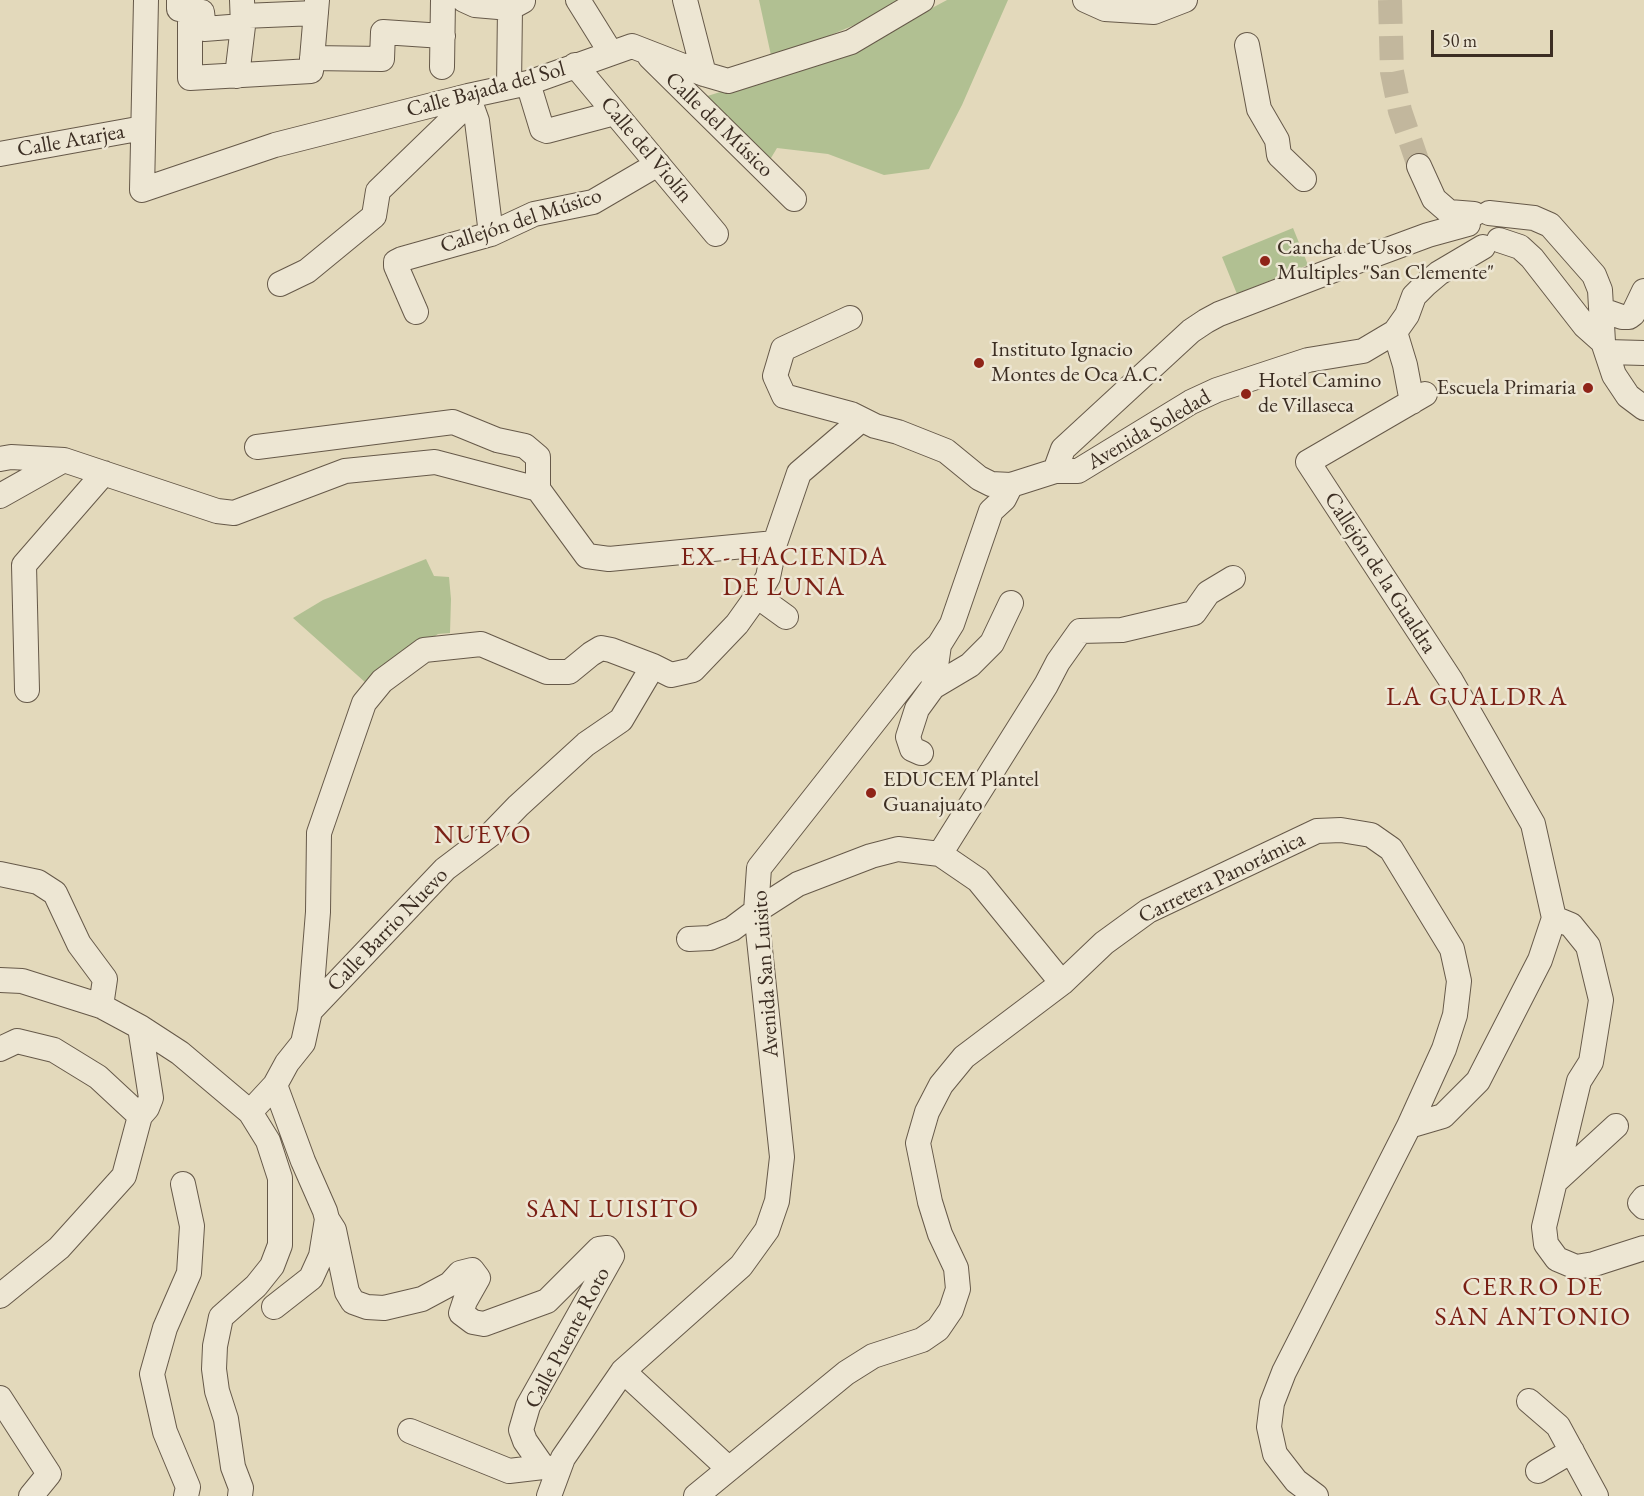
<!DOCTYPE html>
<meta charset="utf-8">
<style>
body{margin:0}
#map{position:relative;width:1644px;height:1496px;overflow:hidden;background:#e3d9bb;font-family:"EB Garamond",serif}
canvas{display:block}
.scale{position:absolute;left:1431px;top:30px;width:122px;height:27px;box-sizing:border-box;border:3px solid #3c2e23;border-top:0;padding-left:8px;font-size:18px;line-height:21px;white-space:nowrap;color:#3c2e23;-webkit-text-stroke:4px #ede6d3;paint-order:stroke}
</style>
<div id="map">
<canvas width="1644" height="1496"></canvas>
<div class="scale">50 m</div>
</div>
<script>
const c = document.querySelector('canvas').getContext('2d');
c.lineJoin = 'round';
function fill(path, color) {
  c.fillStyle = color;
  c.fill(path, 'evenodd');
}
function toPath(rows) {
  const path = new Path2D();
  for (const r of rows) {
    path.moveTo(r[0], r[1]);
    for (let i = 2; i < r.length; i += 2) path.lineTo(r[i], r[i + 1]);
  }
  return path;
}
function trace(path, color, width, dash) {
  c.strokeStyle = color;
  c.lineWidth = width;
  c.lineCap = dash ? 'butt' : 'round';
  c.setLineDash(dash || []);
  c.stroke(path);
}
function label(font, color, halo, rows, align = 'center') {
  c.font = font + ' "EB Garamond",serif';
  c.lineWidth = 5;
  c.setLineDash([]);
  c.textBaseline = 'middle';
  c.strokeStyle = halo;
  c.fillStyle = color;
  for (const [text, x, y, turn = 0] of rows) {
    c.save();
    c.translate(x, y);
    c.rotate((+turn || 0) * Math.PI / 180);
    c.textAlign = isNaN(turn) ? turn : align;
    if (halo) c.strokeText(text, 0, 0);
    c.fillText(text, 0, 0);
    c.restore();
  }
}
const green = toPath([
 [759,0,910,0,899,6,772,60],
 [947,0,1008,0,962,105,929,169,884,175,828,154,777,148,768,163,701,98,852,51],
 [1293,228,1308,265,1237,294,1222,257],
 [426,559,434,576,449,577,451,599,450,633,438,634,366,683,293,618,323,600]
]);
const minorTunnel = toPath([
 [1390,0,1392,72,1400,111,1419,166]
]);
const minor = toPath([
 [146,0,142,190,275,145,468,96,528,83,632,46,704,74,728,81,851,42,922,0],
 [179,0,179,9,190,10,190,78,311,71,317,0],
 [464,0,475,5,510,8,523,1],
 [578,0,611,53],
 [685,0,704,74],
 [1085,0,1105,9,1154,12,1185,0],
 [193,11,202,12,204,29,243,26],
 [243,16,316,13],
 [1247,45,1259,109,1277,140,1279,155,1304,179],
 [650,57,794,199],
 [312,58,382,59,383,32,443,36],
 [575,65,716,234],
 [442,67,443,0],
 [237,76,243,26,242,0],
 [528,83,542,129,547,131,615,113],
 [509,87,510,8],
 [468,96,477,121,491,234],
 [0,154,143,128],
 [1419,166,1434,199,1449,212,1474,214],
 [1489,213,1534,218,1550,225,1594,275,1600,290,1603,342,1614,375,1628,396,1644,408],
 [1499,240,1520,247,1532,258,1585,326,1603,342],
 [280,284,307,271,374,216,378,191,470,102],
 [1602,310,1622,317,1629,317,1633,314,1644,291],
 [416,312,396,266,396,262,402,259,491,234,534,214,593,202,658,164],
 [850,318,783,349,775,376,784,396,851,414,875,426,898,432,946,451,979,478,991,484,1011,485,1055,471,1078,471,1191,402,1217,390,1308,360,1363,351,1395,332,1407,315,1414,296,1426,284,1439,273,1483,247],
 [1395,332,1405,365,1412,402],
 [1607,352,1644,353],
 [257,447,453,422,497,440,525,446,538,457,538,489],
 [0,459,11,457,64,460,217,511,234,513,345,471,435,462,538,489,587,556,609,559,775,543],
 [1055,471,1063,449,1191,331,1206,321,1219,314,1344,266,1428,235,1468,224],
 [0,496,64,460],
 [757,596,786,617],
 [933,687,970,665,992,643,1011,603],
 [27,690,24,565,104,473],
 [921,753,912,749,908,737,917,709,933,687,939,645],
 [940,854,1046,685,1058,662,1080,631,1122,630,1194,613,1208,593,1233,578],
 [0,874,38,882,55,893,79,944,105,979,101,1006],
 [1554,918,1571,925,1588,946,1601,1000,1591,1062,1579,1081,1544,1227,1546,1244,1557,1259,1576,1267,1594,1264,1644,1248],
 [689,939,710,938,732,929,756,911,798,884,871,856,898,849,940,854,978,880,1062,983],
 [0,980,22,981,101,1006,140,1027,180,1053,250,1112,268,1141,280,1178,280,1245,272,1266,256,1286,221,1317,215,1346,214,1369,217,1391,226,1419,233,1467,241,1488,240,1496],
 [310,1011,445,869,490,835,518,806,586,744,621,720,653,666],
 [0,1049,17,1041,54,1050,98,1077,140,1116],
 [250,1112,275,1085,287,1063,303,1043,310,1011,318,912,319,833,364,703,382,681,424,650,481,644,547,672,569,672,591,654,601,648,611,650,653,666,671,675,693,670,737,624,757,596,768,577,775,543,799,473,861,420],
 [1409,1126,1443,1116,1478,1081,1540,960,1554,918,1533,824,1450,679,1308,462,1425,394],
 [1555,1182,1616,1126],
 [183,1184,192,1226,189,1273,165,1328,152,1374,165,1432,188,1487,186,1496],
 [1644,1198,1640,1203,1644,1207],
 [327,1219,334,1230,347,1292,353,1302,367,1307,384,1308,422,1299,450,1284,460,1273,472,1270,478,1278,465,1301,461,1313,473,1322,484,1324,547,1301,599,1249,607,1248,612,1256,528,1406,521,1430,525,1441,543,1467],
 [0,1296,59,1248,124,1176,140,1116,147,1108,151,1098,140,1027],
 [274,1307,311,1278,321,1256,327,1219,325,1211,303,1161,275,1085],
 [623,1371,729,1469],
 [0,1398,49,1474,31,1496],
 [1529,1401,1558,1426,1596,1496],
 [410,1431,509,1471,543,1467,557,1469],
 [1538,1471,1572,1451],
 [549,1496,563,1458,623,1371,741,1266,767,1230,777,1201,782,1157,756,911,759,868,922,661,939,645,952,624,991,511,1004,499,1011,485],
 [696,1496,846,1373,873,1356,922,1340,938,1329,951,1310,958,1289,956,1268,940,1234,930,1202,918,1143,927,1112,941,1085,964,1057,1062,983,1104,943,1148,911,1317,831,1341,830,1371,835,1391,849,1452,949,1459,981,1455,1015,1444,1049,1409,1126,1284,1372,1272,1403,1269,1427,1275,1454,1296,1481,1316,1496]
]);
const markers = [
 [1265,261,6,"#8f2418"],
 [979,363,6,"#8f2418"],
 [1588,388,6,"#8f2418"],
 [1246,394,6,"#8f2418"],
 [871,793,6,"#8f2418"]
];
const streetNames = [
 ["Calle Bajada del Sol",486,90,-15],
 ["Calle del Músico",719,125,44],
 ["Calle Atarjea",71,141,-10],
 ["Calle del Violín",646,150,50],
 ["Callejón del Músico",521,221,-18],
 ["Avenida Soledad",1149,430,-30],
 ["Callejón de la Gualdra",1380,573,57],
 ["Carretera Panorámica",1222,878,-26],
 ["Calle Barrio Nuevo",388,930,-46],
 ["Avenida San Luisito",766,974,-94],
 ["Calle Puente Roto",568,1338,-62]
];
const poiNames = [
 ["Cancha de Usos",1277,248],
 ["Multiples \"San Clemente\"",1277,273],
 ["Instituto Ignacio",991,350],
 ["Montes de Oca A.C.",991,375],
 ["Hotel Camino",1258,381],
 ["de Villaseca",1258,406],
 ["Escuela Primaria",1576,388,"right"],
 ["EDUCEM Plantel",883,780],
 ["Guanajuato",883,805]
];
const quarterNames = [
 ["EX - HACIENDA",784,558],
 ["DE LUNA",784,588],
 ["LA GUALDRA",1477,698],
 ["NUEVO",483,836],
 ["SAN LUISITO",613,1210],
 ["CERRO DE",1533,1288],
 ["SAN ANTONIO",1533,1318]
];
fill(green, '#b1c092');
trace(minorTunnel, '#c2b79d', 24, [24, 12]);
trace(minor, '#665949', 26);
trace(minor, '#ede6d3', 24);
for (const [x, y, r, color] of markers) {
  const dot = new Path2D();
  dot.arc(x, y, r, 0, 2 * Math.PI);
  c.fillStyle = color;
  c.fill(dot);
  trace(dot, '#ede6d3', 2);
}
label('22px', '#3c2e23', '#ede6d3', streetNames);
label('22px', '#3c2e23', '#ede6d3', poiNames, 'left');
c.letterSpacing = '1.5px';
label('26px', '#7a1f14', '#ede6d3', quarterNames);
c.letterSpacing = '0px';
</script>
